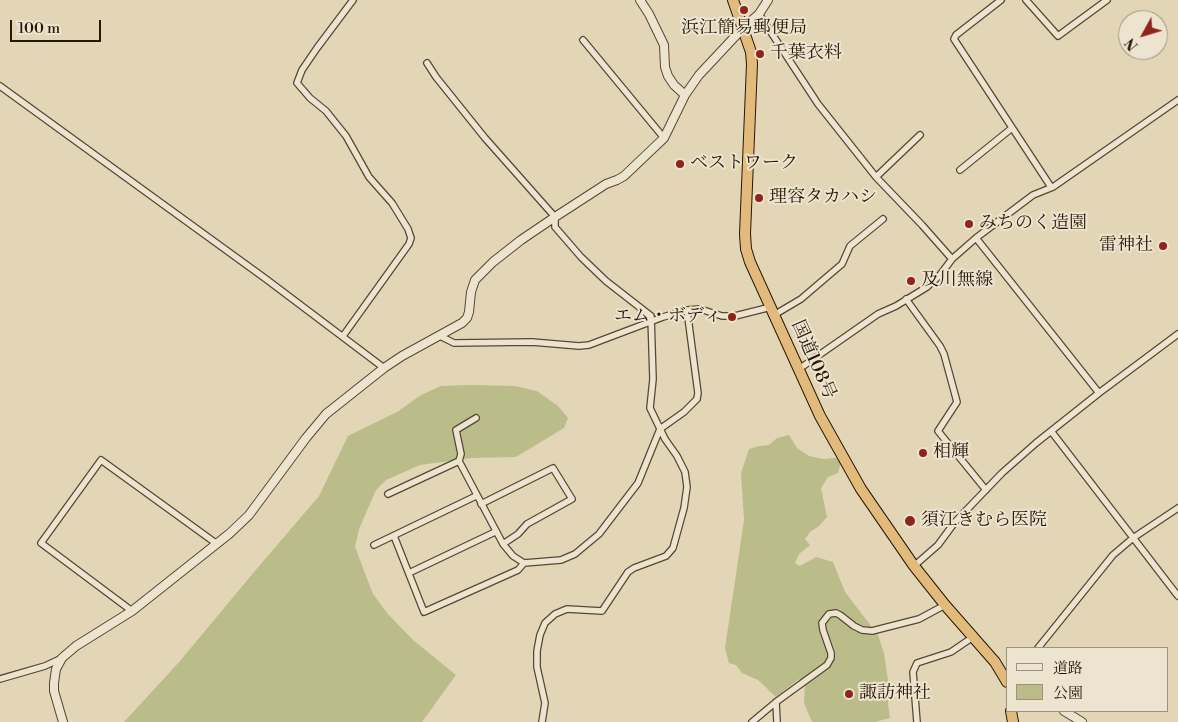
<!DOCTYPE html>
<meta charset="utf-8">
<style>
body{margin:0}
#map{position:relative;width:1178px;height:722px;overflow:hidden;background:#e3d6b7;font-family:"Libre Bodoni","Noto Serif JP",serif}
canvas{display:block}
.legend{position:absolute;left:1006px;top:647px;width:162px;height:65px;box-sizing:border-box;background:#ede4d0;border:1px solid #9e927f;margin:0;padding:6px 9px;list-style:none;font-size:15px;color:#271706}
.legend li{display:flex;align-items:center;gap:10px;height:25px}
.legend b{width:25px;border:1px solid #9e927f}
.north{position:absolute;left:1118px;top:10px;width:50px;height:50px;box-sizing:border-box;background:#ede4d0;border:1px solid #9e927f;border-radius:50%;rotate:231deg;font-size:14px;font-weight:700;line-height:20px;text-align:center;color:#271706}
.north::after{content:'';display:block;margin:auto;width:18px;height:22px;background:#8f2418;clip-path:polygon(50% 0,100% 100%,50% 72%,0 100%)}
.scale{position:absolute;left:10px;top:20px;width:91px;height:22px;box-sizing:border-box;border:2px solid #271706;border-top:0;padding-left:6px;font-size:15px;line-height:18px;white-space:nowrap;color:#271706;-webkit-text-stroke:4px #ede4d0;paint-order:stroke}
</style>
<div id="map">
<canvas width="1178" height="722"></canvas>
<ul class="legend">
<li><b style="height:6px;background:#ede4d0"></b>道路</li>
<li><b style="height:14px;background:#babc8a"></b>公園</li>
</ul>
<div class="north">N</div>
<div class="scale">100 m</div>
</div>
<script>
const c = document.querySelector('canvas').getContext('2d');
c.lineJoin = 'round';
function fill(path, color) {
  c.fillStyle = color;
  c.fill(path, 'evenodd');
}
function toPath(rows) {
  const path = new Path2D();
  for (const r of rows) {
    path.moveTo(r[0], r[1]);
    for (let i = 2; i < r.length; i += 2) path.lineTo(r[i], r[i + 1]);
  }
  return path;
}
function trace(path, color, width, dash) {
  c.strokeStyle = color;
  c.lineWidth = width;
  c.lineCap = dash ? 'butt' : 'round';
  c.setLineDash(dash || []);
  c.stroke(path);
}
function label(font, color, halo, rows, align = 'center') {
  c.font = font + ' "Libre Bodoni","Noto Serif JP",serif';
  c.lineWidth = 4;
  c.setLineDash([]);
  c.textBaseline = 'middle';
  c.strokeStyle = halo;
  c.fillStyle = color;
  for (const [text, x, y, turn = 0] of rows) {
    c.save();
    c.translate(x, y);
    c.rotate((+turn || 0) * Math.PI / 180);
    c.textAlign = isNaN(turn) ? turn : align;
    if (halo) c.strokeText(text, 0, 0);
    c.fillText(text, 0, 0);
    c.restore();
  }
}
const green = toPath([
 [470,385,515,386,537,391,558,406,568,418,564,428,516,457,472,458,420,465,386,480,376,490,359,529,355,547,373,594,387,613,413,640,456,675,422,722,124,722,180,661,254,572,319,496,348,436,397,412,421,395,441,386],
 [789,435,797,448,809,456,823,459,836,458,841,463,838,473,828,477,821,488,827,517,819,526,810,532,805,539,810,545,799,554,795,563,800,566,816,557,833,562,845,592,878,635,884,653,889,687,888,704,890,718,875,722,812,722,804,703,805,686,799,679,776,697,758,680,742,673,736,665,729,663,725,648,744,520,741,473,749,449,759,446,769,445,777,438]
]);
const minor = toPath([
 [1001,0,956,35,954,39,1051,187],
 [1026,0,1058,36,1107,0],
 [759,14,818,104,876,177,922,225,952,259],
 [583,40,664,138],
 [427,63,436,77,485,138,555,217,555,227,581,257,606,281,651,316,653,379,650,408,665,439,677,456,685,472,687,487,684,508,673,548,666,556,634,568,628,572,602,611,567,609,555,614,545,623,540,635,537,651,537,667,545,703,542,722],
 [0,86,266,279,384,368],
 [960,170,1012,128],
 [876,177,920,135],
 [976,238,1099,393],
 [906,299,940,346,944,354,957,402,938,431,986,490],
 [774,315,801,299,842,264,850,246,883,219],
 [343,336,409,244,411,238,408,229,392,203,369,177,346,136,326,111,310,98,297,83,302,70,317,48,353,0],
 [440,336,454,343,532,342,579,346,589,345,663,317,687,310,700,309,722,316,735,316,771,307],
 [799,369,878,314,896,306,927,287,940,275,952,259,976,238,1033,195,1053,187,1178,100],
 [476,418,456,430,461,454,459,461,503,544,513,556,524,563,561,560,575,554,599,534,638,483,660,429,684,412,697,399,698,393,687,310],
 [1051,431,1178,596],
 [388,494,459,461],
 [481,504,553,468,572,499,527,524,518,534,503,544],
 [394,536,424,612,518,570,524,563],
 [374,545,476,496],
 [914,566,938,545,955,522,1002,473,1036,443,1099,393,1178,334],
 [409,573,495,532],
 [132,611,41,543,101,460,217,544],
 [1038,648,1113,555,1133,538,1178,508],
 [0,679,45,666,62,658],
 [776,702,777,722],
 [752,722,776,702,827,665,831,658,831,653,823,630,822,623,829,614,836,613,840,615,854,626,862,630,872,631,919,619,945,605],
 [917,722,913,672,917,663,951,652,973,637]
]);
const tertiary = toPath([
 [685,95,699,75,743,28,759,14,768,0],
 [1064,711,1082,722],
 [63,722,54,691,54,683,56,669,62,658,76,646,132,611,229,534,249,515,306,438,326,414,384,368,402,356,462,323,467,318,469,312,471,292,475,280,493,262,521,240,555,217,606,184,617,180,624,176,664,138,685,95,674,85,668,76,665,67,664,45,649,14,640,0]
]);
const trunk = toPath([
 [733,0,751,52,752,64,745,234,746,249,750,262,820,416,861,489,914,566,945,605,995,662,1007,682],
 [1011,711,1013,722]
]);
const markers = [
 [744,10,5,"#8f2418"],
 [760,54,5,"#8f2418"],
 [680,164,5,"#8f2418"],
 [759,198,5,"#8f2418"],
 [969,224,5,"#8f2418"],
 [1163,246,5,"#8f2418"],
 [911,281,5,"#8f2418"],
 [732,317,5,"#8f2418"],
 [923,453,5,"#8f2418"],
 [910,521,6,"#8f2418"],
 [849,694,5,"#8f2418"]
];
const poiNames = [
 ["浜江簡易郵便局",744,29,"center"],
 ["千葉衣料",770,54],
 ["ベストワーク",690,164],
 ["理容タカハシ",769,198],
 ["みちのく造園",979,224],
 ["雷神社",1153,246,"right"],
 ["及川無線",921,281],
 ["エム・ボディ",722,317,"right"],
 ["相輝",933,453],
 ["須江きむら医院",921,521],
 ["諏訪神社",859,694]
];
const streetNames = [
 ["国道108号",813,360,66]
];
fill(green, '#babc8a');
trace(minor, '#564732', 8);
trace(tertiary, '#564732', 10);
trace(trunk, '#271706', 12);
trace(minor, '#ede4d0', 5.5);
trace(tertiary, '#ede4d0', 8);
trace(trunk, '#e2bb7c', 10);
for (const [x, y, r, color] of markers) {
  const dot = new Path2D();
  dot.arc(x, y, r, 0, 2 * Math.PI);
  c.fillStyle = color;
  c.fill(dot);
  trace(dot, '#ede4d0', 2);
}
label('18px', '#271706', '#ede4d0', poiNames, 'left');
label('18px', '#271706', '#ede4d0', streetNames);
</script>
